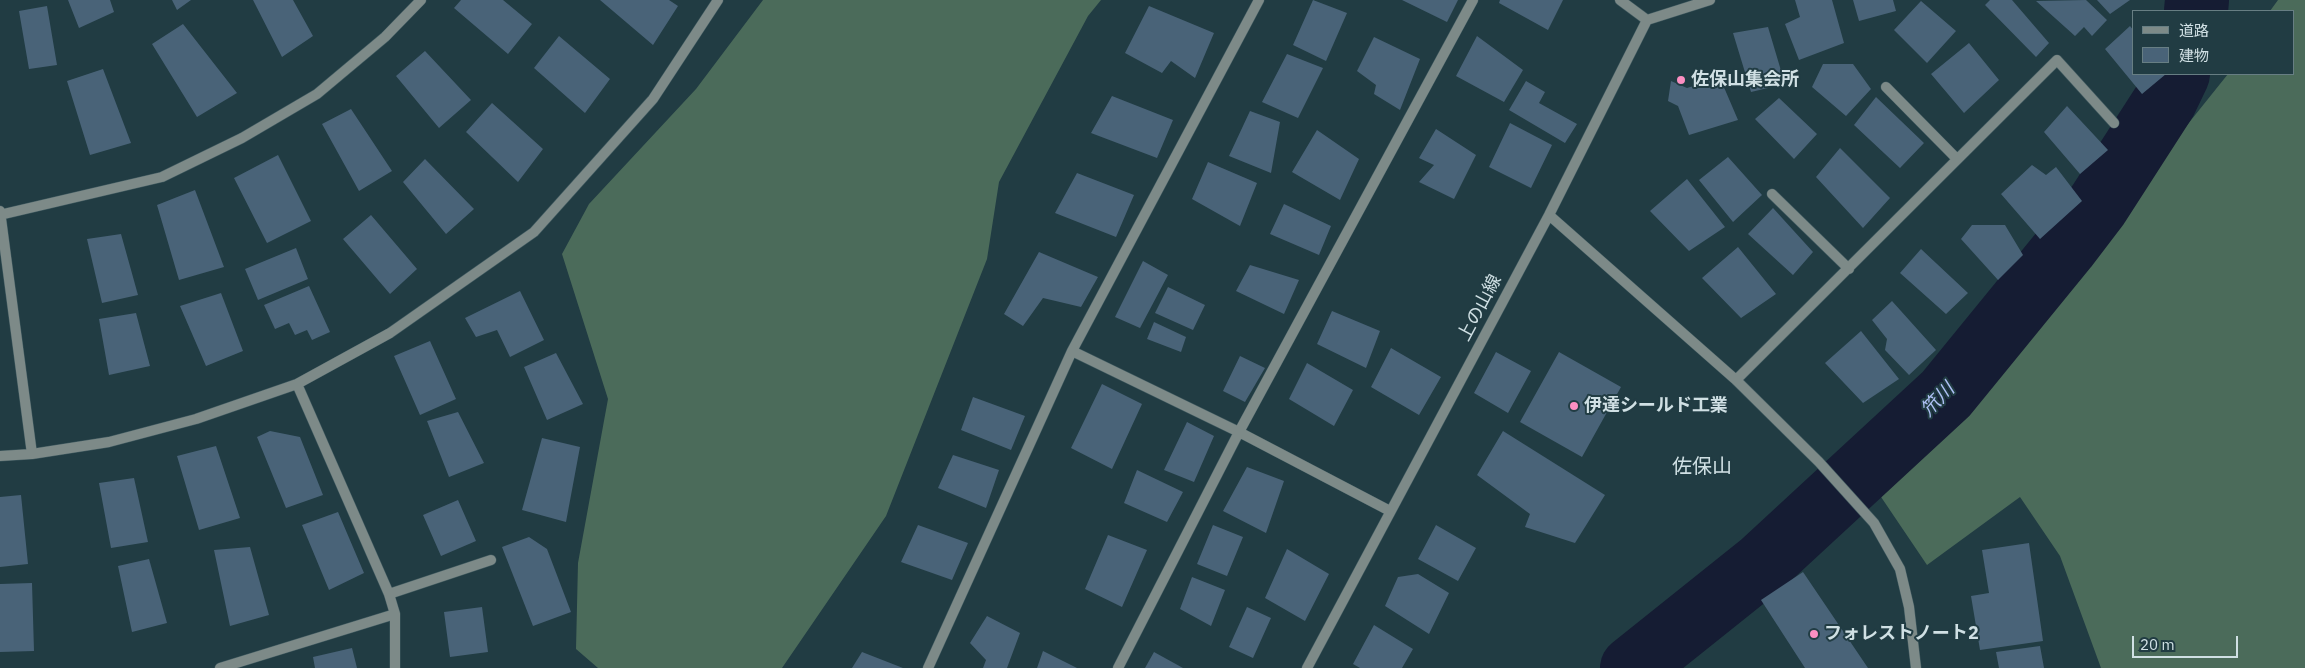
<!DOCTYPE html>
<meta charset="utf-8">
<style>
body{margin:0}
#map{position:relative;width:2305px;height:668px;overflow:hidden;background:#213c43;font-family:"IBM Plex Sans","Noto Sans JP",sans-serif}
canvas{display:block}
.legend{position:absolute;left:2132px;top:10px;width:162px;height:65px;box-sizing:border-box;background:#213c43;border:1px solid #677e83;margin:0;padding:6px 9px;list-style:none;font-size:15px;color:#d0e0e4}
.legend li{display:flex;align-items:center;gap:10px;height:25px}
.legend b{width:25px;border:1px solid #677e83}
.scale{position:absolute;left:2132px;top:636px;width:106px;height:22px;box-sizing:border-box;border:2px solid #d0e0e4;border-top:0;padding-left:6px;font-size:15px;line-height:18px;white-space:nowrap;color:#d0e0e4;-webkit-text-stroke:4px #213c43;paint-order:stroke}
</style>
<div id="map">
<canvas width="2305" height="668"></canvas>
<ul class="legend">
<li><b style="height:6px;background:#7d8a88"></b>道路</li>
<li><b style="height:14px;background:#496378"></b>建物</li>
</ul>
<div class="scale">20 m</div>
</div>
<script>
const c = document.querySelector('canvas').getContext('2d');
c.lineJoin = 'round';
function fill(path, color) {
  c.fillStyle = color;
  c.fill(path, 'evenodd');
}
function toPath(rows) {
  const path = new Path2D();
  for (const r of rows) {
    path.moveTo(r[0], r[1]);
    for (let i = 2; i < r.length; i += 2) path.lineTo(r[i], r[i + 1]);
  }
  return path;
}
function trace(path, color, width, dash) {
  c.strokeStyle = color;
  c.lineWidth = width;
  c.lineCap = dash ? 'butt' : 'round';
  c.setLineDash(dash || []);
  c.stroke(path);
}
function label(font, color, halo, rows, align = 'center') {
  c.font = font + ' "IBM Plex Sans","Noto Sans JP",sans-serif';
  c.lineWidth = 4;
  c.setLineDash([]);
  c.textBaseline = 'middle';
  c.strokeStyle = halo;
  c.fillStyle = color;
  for (const [text, x, y, turn = 0] of rows) {
    c.save();
    c.translate(x, y);
    c.rotate((+turn || 0) * Math.PI / 180);
    c.textAlign = isNaN(turn) ? turn : align;
    if (halo) c.strokeText(text, 0, 0);
    c.fillText(text, 0, 0);
    c.restore();
  }
}
const forest = toPath([
 [763,0,1101,0,1088,16,999,182,987,259,886,516,782,668,598,668,576,649,578,563,608,399,562,254,589,204,696,89],
 [2278,0,2305,0,2305,668,2101,668,2060,556,2020,497,1927,565,1877,491,2010,346,2228,74,2294,74,2294,11,2270,11]
]);
const river = toPath([
 [2196,11,2197,0],
 [1632,668,1762,564,1946,394,2066,247,2098,205,2165,101,2178,74]
]);
const building = toPath([
 [68,0,110,0,114,12,79,28],
 [172,0,191,0,177,10],
 [253,0,293,0,313,36,282,57],
 [461,0,503,0,532,24,508,54,454,8],
 [600,0,669,0,678,6,653,45],
 [1313,0,1347,13,1326,61,1293,45],
 [1402,0,1458,0,1447,22],
 [1500,0,1563,0,1548,30,1499,3],
 [1795,0,1832,0,1844,43,1799,60,1785,24,1800,17],
 [1853,0,1893,0,1896,11,1859,21],
 [1990,0,2012,0,2049,43,2036,57,1985,5],
 [2086,0,2107,20,2092,36,2084,27,2075,36,2036,1],
 [2097,0,2130,0,2110,14],
 [1921,1,1956,31,1927,63,1894,30],
 [47,6,57,65,29,69,19,11],
 [1149,6,1214,33,1195,78,1171,61,1162,73,1125,53],
 [183,24,237,93,197,117,152,44],
 [2130,26,2134,31,2134,74,2166,74,2142,94,2105,49],
 [1768,27,1785,84,1751,92,1733,33],
 [559,36,610,79,585,113,534,68],
 [1477,36,1523,70,1504,102,1456,76],
 [1374,37,1420,59,1400,110,1374,94,1376,85,1357,71],
 [1969,43,1999,80,1964,113,1931,74],
 [425,51,471,100,439,128,396,76],
 [1287,54,1323,68,1298,118,1262,102],
 [1823,64,1853,64,1871,89,1846,116,1812,87],
 [103,69,131,143,90,155,67,81],
 [1720,78,1738,120,1689,135,1678,106,1668,101,1671,81,1687,88],
 [1526,81,1545,92,1539,103,1577,124,1565,143,1509,110],
 [1112,96,1173,120,1157,158,1091,133],
 [1876,97,1924,143,1900,168,1854,125],
 [1779,98,1817,134,1794,159,1755,119],
 [492,103,543,149,518,182,466,132],
 [2067,106,2108,150,2080,174,2044,132],
 [351,109,392,171,359,191,322,124],
 [1250,111,1280,122,1271,173,1229,156],
 [1510,123,1552,145,1531,188,1489,167],
 [1436,129,1476,155,1454,199,1419,182,1434,165,1419,158],
 [1317,130,1359,159,1340,200,1292,172],
 [1840,148,1890,198,1863,228,1816,177],
 [278,155,311,221,267,243,234,178],
 [1728,157,1762,195,1733,222,1699,180],
 [425,159,474,209,446,234,403,182],
 [1208,162,1257,183,1240,226,1192,199],
 [2032,165,2046,175,2056,167,2082,201,2040,239,2001,194],
 [1077,173,1134,195,1116,237,1055,213],
 [1687,179,1725,227,1689,251,1650,211],
 [195,190,224,267,179,280,157,205],
 [1284,204,1331,226,1319,255,1270,234],
 [1773,208,1813,252,1793,275,1748,234],
 [371,215,417,269,390,294,343,239],
 [1972,225,2005,225,2023,255,1998,280,1961,239],
 [121,234,138,295,102,303,87,239],
 [1738,247,1776,294,1741,318,1702,278],
 [296,248,308,279,258,300,245,269],
 [1921,249,1968,293,1946,314,1900,273],
 [1039,252,1098,277,1081,307,1043,298,1023,326,1004,314],
 [1143,261,1168,275,1140,328,1115,317],
 [1250,265,1299,280,1284,314,1236,291],
 [309,286,330,332,312,340,307,330,295,335,289,323,275,329,264,305],
 [1168,287,1205,305,1193,330,1155,313],
 [520,291,544,340,510,357,497,330,476,337,465,318],
 [221,293,243,351,206,366,180,306],
 [1892,301,1936,350,1909,375,1885,350,1887,339,1872,320],
 [1332,311,1380,331,1366,368,1317,344],
 [136,313,150,366,109,375,99,319],
 [1154,322,1186,337,1181,352,1147,339],
 [1861,331,1899,379,1863,403,1825,363],
 [430,341,456,399,420,415,394,356],
 [1391,348,1441,377,1419,415,1371,387],
 [1496,352,1531,371,1508,413,1474,393],
 [1559,352,1621,387,1582,457,1520,422],
 [556,353,583,404,547,420,524,367],
 [1240,356,1265,368,1245,402,1223,391],
 [1307,363,1353,390,1334,426,1289,399],
 [1102,384,1142,404,1112,469,1071,448],
 [973,397,1025,416,1011,450,961,430],
 [458,412,484,463,449,477,427,421],
 [1187,422,1214,436,1194,482,1164,470],
 [270,431,300,437,323,495,286,508,257,437],
 [1503,431,1605,495,1575,543,1525,527,1530,514,1477,475],
 [542,438,580,447,566,522,522,510],
 [216,446,240,518,199,530,177,456],
 [953,455,999,470,986,508,938,488],
 [1247,467,1284,481,1266,533,1223,511],
 [1137,470,1183,492,1167,522,1124,503],
 [134,478,148,542,111,548,99,483],
 [21,495,28,564,0,567,0,497],
 [458,500,476,541,441,556,423,515],
 [338,512,364,573,329,590,302,525],
 [918,525,968,543,952,580,901,562],
 [1213,525,1243,537,1227,576,1197,564],
 [1436,525,1476,548,1458,581,1418,559],
 [1108,535,1147,550,1122,607,1085,589],
 [529,537,547,549,571,612,533,626,502,547],
 [2029,543,2043,641,1980,650,1971,596,1989,593,1982,550],
 [250,547,269,615,230,626,214,550],
 [1287,549,1329,574,1305,621,1265,598],
 [149,559,167,623,132,632,118,566],
 [1803,572,1868,668,1805,668,1761,600],
 [1418,574,1449,593,1429,634,1385,606,1398,577],
 [1192,577,1225,590,1211,626,1180,609],
 [32,583,34,651,0,652,0,584],
 [482,607,488,652,450,657,444,612],
 [1247,607,1271,618,1253,658,1229,647],
 [987,616,1020,633,1007,668,983,668,986,660,970,643],
 [1374,625,1413,649,1402,668,1360,668,1353,664],
 [2040,646,2044,668,1999,668,1996,652],
 [352,648,357,668,315,668,313,657],
 [1043,651,1077,668,1037,668],
 [862,652,903,668,852,668],
 [1154,652,1183,668,1145,668]
]);
const minor = toPath([
 [1620,0,1647,20],
 [1886,87,1957,159],
 [1772,194,1849,269],
 [0,211,32,454],
 [0,215,162,177,242,138,317,94,385,37,421,0],
 [1549,215,1736,380,1819,462,1874,523,1900,569,1909,607,1916,668],
 [1072,351,1239,432,1390,511],
 [1736,380,2057,60,2114,123],
 [297,384,389,594,395,614,395,668],
 [0,456,32,454,109,442,196,419,297,384,390,333,534,232,653,99,718,0],
 [389,594,491,560],
 [220,668,395,614],
 [928,668,1072,351,1259,0],
 [1118,668,1239,432,1473,0],
 [1307,668,1549,215,1647,20,1710,0]
]);
const markers = [
 [1681,80,5,"#fc8fc2"],
 [1574,406,5,"#fc8fc2"],
 [1814,634,5,"#fc8fc2"]
];
const poiNames = [
 ["佐保山集会所",1691,80],
 ["伊達シールド工業",1584,406],
 ["フォレストノート2",1824,634]
];
const streetNames = [
 ["上の山線",1480,308,-62]
];
const waterNames = [
 ["笊川",1938,400,-46]
];
const quarterNames = [
 ["佐保山",1702,467]
];
fill(forest, '#4b6b5a');
trace(river, '#151c33', 64);
fill(building, '#496378');
trace(minor, '#405a60', 11);
trace(minor, '#7d8a88', 10);
for (const [x, y, r, color] of markers) {
  const dot = new Path2D();
  dot.arc(x, y, r, 0, 2 * Math.PI);
  c.fillStyle = color;
  c.fill(dot);
  trace(dot, '#213c43', 2);
}
label('bold 18px', '#d0e0e4', '#213c43', poiNames, 'left');
label('18px', '#d0e0e4', '#213c43', streetNames);
label('italic 19px', '#afc1f5', '#213c43', waterNames);
label('20px', '#d0e0e4', '#213c43', quarterNames);
</script>
